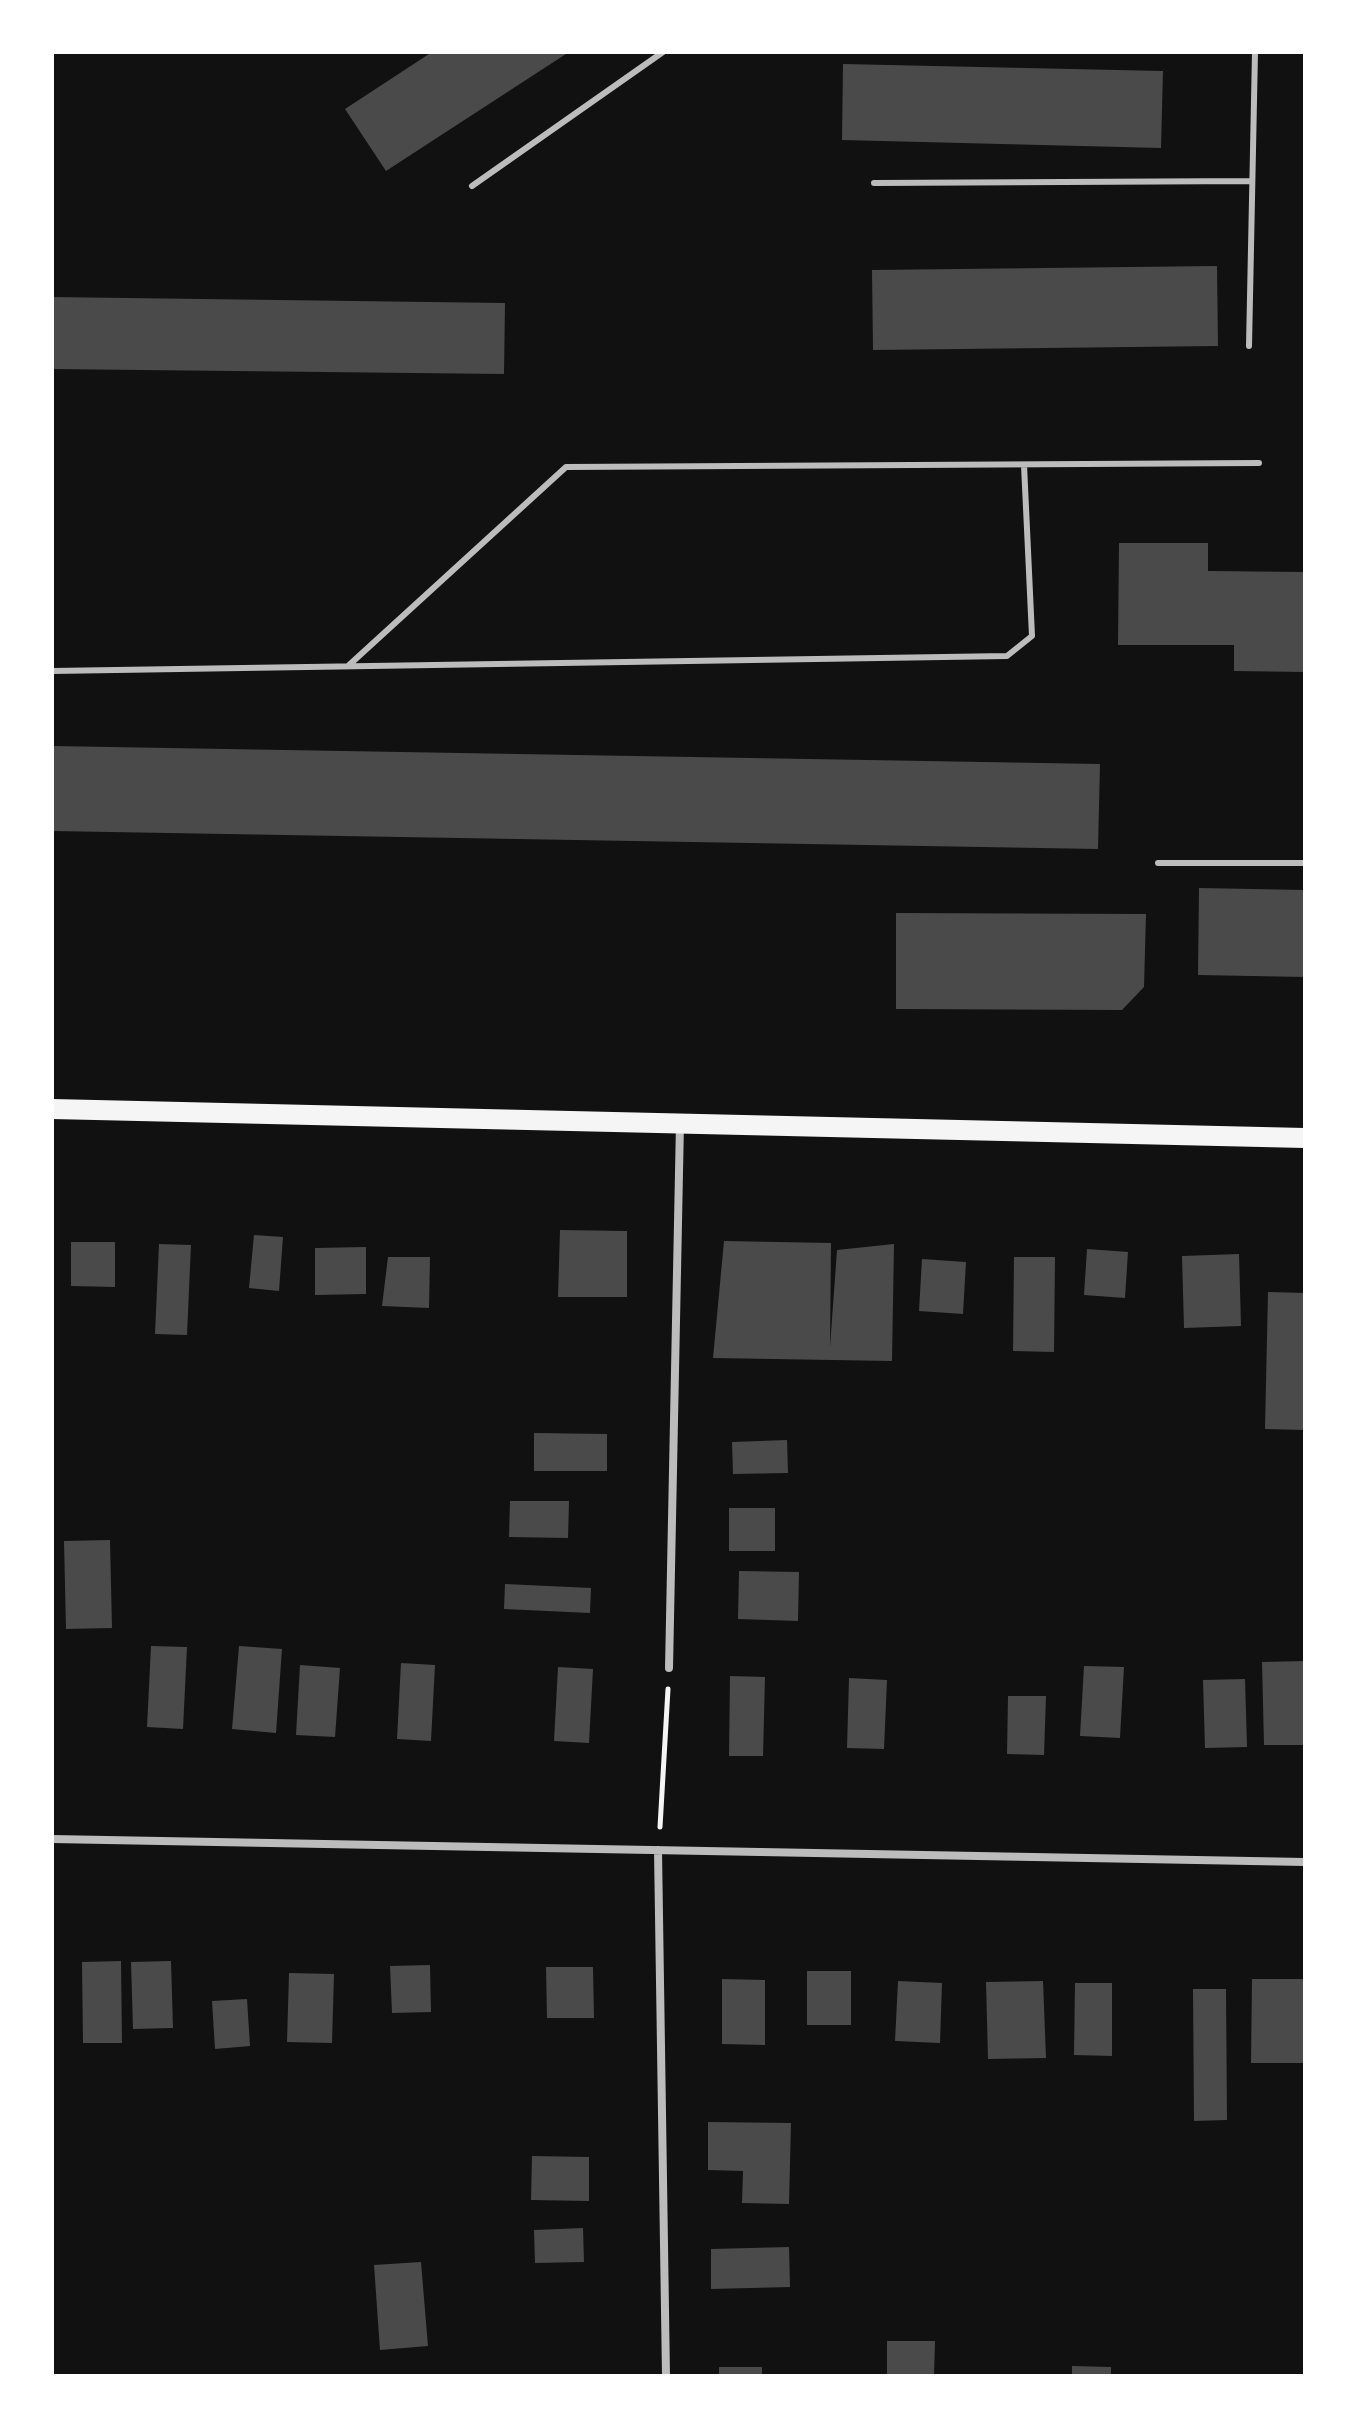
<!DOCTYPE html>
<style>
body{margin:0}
#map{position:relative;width:1357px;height:2428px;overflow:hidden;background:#111;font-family:Manrope,sans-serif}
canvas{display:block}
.frame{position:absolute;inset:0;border:54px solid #fff;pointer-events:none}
</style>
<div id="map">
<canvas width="1357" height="2428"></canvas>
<div class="frame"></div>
</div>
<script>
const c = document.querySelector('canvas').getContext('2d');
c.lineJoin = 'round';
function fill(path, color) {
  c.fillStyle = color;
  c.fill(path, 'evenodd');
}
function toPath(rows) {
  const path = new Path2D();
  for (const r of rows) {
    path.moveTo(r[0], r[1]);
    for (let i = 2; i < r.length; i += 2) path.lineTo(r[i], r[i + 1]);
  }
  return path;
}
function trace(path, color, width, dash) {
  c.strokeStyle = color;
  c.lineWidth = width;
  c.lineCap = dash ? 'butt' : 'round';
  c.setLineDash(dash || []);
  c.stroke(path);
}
const building = toPath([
 [432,52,569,52,386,171,345,109],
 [843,64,1163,71,1161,148,842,140],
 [1217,266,1218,346,873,350,872,270],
 [52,297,505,303,504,374,52,369],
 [1119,543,1208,543,1208,571,1305,572,1305,672,1234,671,1234,645,1118,645],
 [52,746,1100,764,1098,849,52,831],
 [1199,888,1305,890,1305,977,1198,975],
 [896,913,1146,914,1144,987,1122,1010,896,1009],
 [560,1230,627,1231,627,1297,558,1297],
 [254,1235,283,1237,279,1291,249,1288],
 [724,1241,831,1243,830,1347,837,1250,894,1244,892,1361,713,1358],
 [71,1242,115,1242,115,1287,71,1286],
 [159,1244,191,1245,187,1335,155,1334],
 [366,1247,366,1294,315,1295,315,1248],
 [1087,1249,1128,1252,1125,1298,1084,1295],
 [1239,1254,1241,1326,1184,1328,1182,1256],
 [388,1257,430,1257,429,1308,382,1306],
 [1014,1257,1055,1257,1054,1352,1013,1351],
 [922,1259,966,1262,963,1314,919,1311],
 [1268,1292,1305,1293,1305,1430,1265,1429],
 [534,1433,607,1434,607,1471,534,1471],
 [787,1440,788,1473,733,1474,732,1442],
 [510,1501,569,1501,568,1538,509,1537],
 [729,1508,775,1508,775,1551,729,1551],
 [110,1540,112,1628,66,1629,64,1541],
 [739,1571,799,1572,798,1621,738,1619],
 [505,1584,591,1588,590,1613,504,1609],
 [151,1646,187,1647,183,1729,147,1727],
 [239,1646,282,1649,276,1733,232,1729],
 [1305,1661,1305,1745,1264,1745,1262,1662],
 [401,1663,435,1665,431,1741,397,1739],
 [300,1665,340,1668,335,1737,296,1735],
 [1084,1666,1124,1667,1120,1738,1080,1736],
 [558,1667,593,1669,589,1743,554,1741],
 [730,1676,765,1677,763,1756,729,1756],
 [849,1678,887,1680,884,1749,847,1748],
 [1245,1679,1247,1747,1205,1748,1203,1680],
 [1008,1696,1046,1696,1044,1755,1007,1754],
 [121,1961,122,2043,83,2043,82,1962],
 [171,1961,173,2028,133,2029,131,1962],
 [430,1965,431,2012,392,2013,390,1966],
 [546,1967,593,1967,594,2018,547,2018],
 [807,1971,851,1971,851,2025,807,2025],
 [289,1973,334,1974,332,2043,287,2042],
 [722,1979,765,1980,765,2045,722,2044],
 [1252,1979,1305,1979,1305,2063,1251,2063],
 [898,1981,942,1983,940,2043,895,2041],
 [1043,1981,1046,2058,988,2059,986,1982],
 [1075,1983,1112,1983,1112,2056,1074,2055],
 [1193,1989,1226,1989,1227,2120,1194,2121],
 [247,1999,250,2046,215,2049,212,2001],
 [708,2122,791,2123,789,2204,742,2203,743,2171,708,2170],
 [532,2156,589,2157,589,2201,531,2200],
 [583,2228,584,2262,535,2263,534,2230],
 [789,2247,790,2287,711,2289,711,2249],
 [421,2262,428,2346,380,2350,374,2265],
 [887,2341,935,2341,934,2376,887,2376],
 [1072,2366,1111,2367,1111,2376,1072,2376],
 [719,2367,762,2367,762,2376,719,2376]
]);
const path = toPath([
 [660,1827,668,1689]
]);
const service = toPath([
 [874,183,1252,181],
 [472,186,663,52],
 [1249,346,1255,52],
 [348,666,566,467,1259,463],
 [52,671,1007,656,1032,636,1024,465],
 [1158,863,1305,863]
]);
const minor = toPath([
 [669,1668,680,1123],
 [52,1839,1305,1862],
 [658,1850,666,2376]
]);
const primary = toPath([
 [52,1109,1305,1138]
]);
fill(building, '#4a4a4a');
trace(path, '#f5f5f5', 5);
trace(service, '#bcbcbc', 6);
trace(minor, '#bcbcbc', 8);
trace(primary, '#f5f5f5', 20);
</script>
